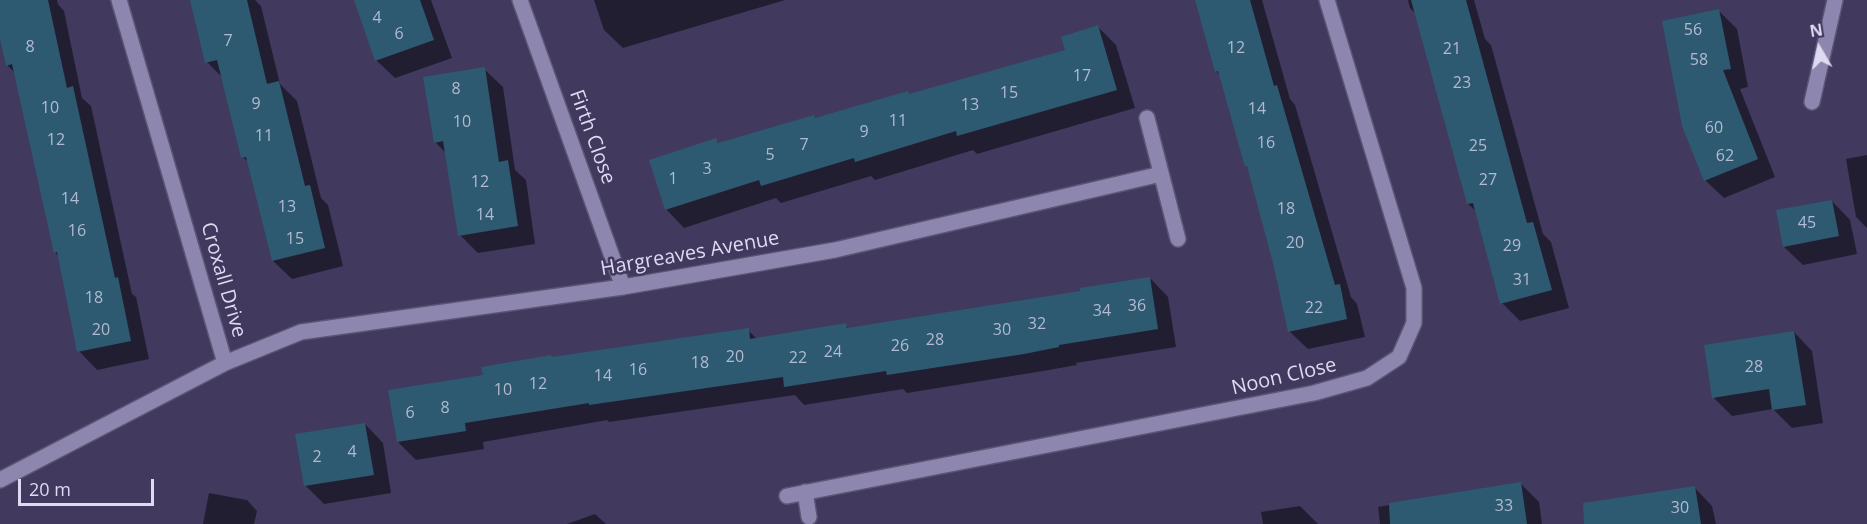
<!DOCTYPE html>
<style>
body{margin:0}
#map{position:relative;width:1867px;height:524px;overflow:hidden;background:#41395e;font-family:"Open Sans",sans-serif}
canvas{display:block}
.north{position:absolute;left:1789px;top:18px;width:60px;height:60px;-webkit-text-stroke:4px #41395e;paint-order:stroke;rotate:351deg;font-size:16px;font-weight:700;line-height:24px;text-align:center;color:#dedaf1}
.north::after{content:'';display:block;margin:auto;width:21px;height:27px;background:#dedaf1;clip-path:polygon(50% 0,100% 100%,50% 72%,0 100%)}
.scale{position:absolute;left:18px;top:479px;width:136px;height:27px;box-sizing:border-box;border:3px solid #dedaf1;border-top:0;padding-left:8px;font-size:18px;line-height:21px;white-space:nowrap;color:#dedaf1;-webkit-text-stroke:4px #41395e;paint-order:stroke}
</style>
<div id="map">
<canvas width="1867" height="524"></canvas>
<div class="north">N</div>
<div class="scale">20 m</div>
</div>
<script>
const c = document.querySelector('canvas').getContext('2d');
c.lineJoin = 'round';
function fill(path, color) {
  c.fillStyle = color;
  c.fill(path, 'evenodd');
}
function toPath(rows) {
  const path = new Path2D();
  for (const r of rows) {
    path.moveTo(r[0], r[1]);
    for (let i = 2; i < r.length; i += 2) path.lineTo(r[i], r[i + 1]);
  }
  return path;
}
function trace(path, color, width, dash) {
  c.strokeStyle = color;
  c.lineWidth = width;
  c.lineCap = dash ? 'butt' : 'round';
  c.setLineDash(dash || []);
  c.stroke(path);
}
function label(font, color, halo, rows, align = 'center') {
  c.font = font + ' "Open Sans",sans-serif';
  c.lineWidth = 5;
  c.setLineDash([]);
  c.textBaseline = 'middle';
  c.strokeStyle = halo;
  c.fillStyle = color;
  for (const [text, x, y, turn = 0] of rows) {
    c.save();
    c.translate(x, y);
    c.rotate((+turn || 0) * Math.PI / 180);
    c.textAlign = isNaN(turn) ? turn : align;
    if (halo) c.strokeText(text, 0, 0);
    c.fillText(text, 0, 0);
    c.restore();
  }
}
const shadow = toPath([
 [0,0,57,0,58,4,64,11,82,98,91,106,132,294,136,297,149,359,97,370,79,351,59,257,55,252,15,73,7,65,0,32],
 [194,0,255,0,261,6,280,84,297,101,321,198,328,205,343,266,292,279,273,261,250,164,243,157,224,79,207,62],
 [355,0,431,0,452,58,395,78,376,60],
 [594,0,785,0,623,48,604,30],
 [1196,0,1262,0,1290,99,1295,105,1351,297,1357,304,1365,337,1308,349,1289,331,1274,262,1249,169,1246,166,1221,76,1216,71],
 [1408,0,1474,0,1485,39,1491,45,1543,234,1551,242,1569,308,1520,321,1502,303,1477,212,1468,204,1417,15,1410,8],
 [1719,11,1737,29,1748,87,1740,89,1775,177,1724,198,1705,180],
 [1098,27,1116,45,1135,108,977,154,973,150,875,180,871,176,781,203,776,198,684,228,666,209,716,140,720,144,910,95,1067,51],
 [484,69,503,87,515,170,526,180,535,244,478,253,460,235,447,154,435,142],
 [1867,155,1867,228,1856,217,1846,159],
 [1832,201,1850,220,1857,254,1803,265,1784,247],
 [1150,278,1168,297,1176,347,1076,363,1077,365,1043,371,907,393,903,389,804,405,795,395,609,422,607,420,483,442,484,449,416,460,398,442,484,376,553,358,748,330,757,339,845,325,849,329,1082,292],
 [1794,332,1812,351,1823,423,1792,428,1773,409,1732,416,1714,398],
 [365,424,383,443,391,493,324,504,305,485],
 [1520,483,1539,502,1542,524,1380,524,1378,507],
 [1694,487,1712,506,1716,524,1594,524],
 [209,493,247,500,257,511,254,524,203,524],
 [1300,506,1318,524,1263,524,1261,512],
 [595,514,606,524,567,524]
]);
const building = toPath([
 [0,0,48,0,67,88,73,86,115,278,118,277,131,341,77,352,57,252,54,253,12,64,6,66,0,39],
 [190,0,247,0,267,84,279,81,305,186,310,185,325,248,272,261,246,157,241,158,217,60,205,63],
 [354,0,420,0,434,40,375,61],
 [1195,0,1250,0,1274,86,1277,85,1335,285,1340,284,1347,319,1288,332,1273,263,1247,166,1245,167,1218,71,1215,72],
 [1411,0,1466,0,1527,223,1533,222,1552,290,1500,304,1473,203,1467,204],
 [1719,9,1731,69,1723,70,1758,159,1704,181,1682,126,1662,21],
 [1098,25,1117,90,957,136,956,131,855,162,854,158,761,186,759,180,665,210,649,160,716,138,718,143,814,115,815,118,908,91,909,94,1065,50,1061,37],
 [485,67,499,162,508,160,518,226,458,236,443,141,434,143,423,77],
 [1832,200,1839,236,1783,247,1776,210],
 [1150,277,1158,329,1059,345,1059,347,1024,354,887,375,886,371,784,387,783,377,589,405,589,403,465,423,466,431,397,442,388,390,483,375,481,367,551,355,552,357,749,328,750,339,846,323,847,328,1080,291,1080,288],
 [1794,331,1806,405,1772,410,1769,389,1712,398,1704,345],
 [365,423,374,475,304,486,295,434],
 [1521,482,1527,524,1390,524,1389,503],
 [1695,486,1701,524,1584,524,1583,503]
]);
const minor = toPath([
 [520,0,623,287],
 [1812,102,1835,0],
 [1147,118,1178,239],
 [225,363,301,332,623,287,835,250,1161,174],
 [0,480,225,363,119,0],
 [805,492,809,517],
 [787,496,1314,393,1367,378,1399,357,1414,323,1414,288,1327,0]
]);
const numberNames = [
 ["4",377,18],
 ["56",1693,30],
 ["6",399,34],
 ["7",228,41],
 ["8",30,47],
 ["12",1236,48],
 ["21",1452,49],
 ["58",1699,60],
 ["17",1082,76],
 ["23",1462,83],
 ["8",456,89],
 ["15",1009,93],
 ["9",256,104],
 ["13",970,105],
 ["10",50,108],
 ["14",1257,109],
 ["11",898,121],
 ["10",462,122],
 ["60",1714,128],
 ["9",864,132],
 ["11",264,136],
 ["12",56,140],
 ["16",1266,143],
 ["7",804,145],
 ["25",1478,146],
 ["5",770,155],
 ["62",1725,156],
 ["3",707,169],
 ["1",673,179],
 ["27",1488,180],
 ["12",480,182],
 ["14",70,199],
 ["13",287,207],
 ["18",1286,209],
 ["14",485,215],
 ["45",1807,223],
 ["16",77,231],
 ["15",295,239],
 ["20",1295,243],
 ["29",1512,246],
 ["31",1522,280],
 ["18",94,298],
 ["36",1137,306],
 ["22",1314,308],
 ["34",1102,311],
 ["32",1037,324],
 ["20",101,330],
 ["30",1002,330],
 ["28",935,340],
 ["26",900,346],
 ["24",833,352],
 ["20",735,357],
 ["22",798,358],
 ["18",700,363],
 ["28",1754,367],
 ["16",638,370],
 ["14",603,376],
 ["12",538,384],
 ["10",503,390],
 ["8",445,408],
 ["6",410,413],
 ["4",352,452],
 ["2",317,457],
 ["33",1504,506],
 ["30",1680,508]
];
const streetNames = [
 ["Firth Close",592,137,70],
 ["Hargreaves Avenue",690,254,-10],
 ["Croxall Drive",223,280,74],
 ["Noon Close",1284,377,-13]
];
fill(shadow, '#0007');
fill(building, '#2d5a71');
trace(minor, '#5b5473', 18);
trace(minor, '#8d86af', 15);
label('16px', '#b2bad1', null, numberNames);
label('20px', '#dedaf1', '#41395e', streetNames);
</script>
